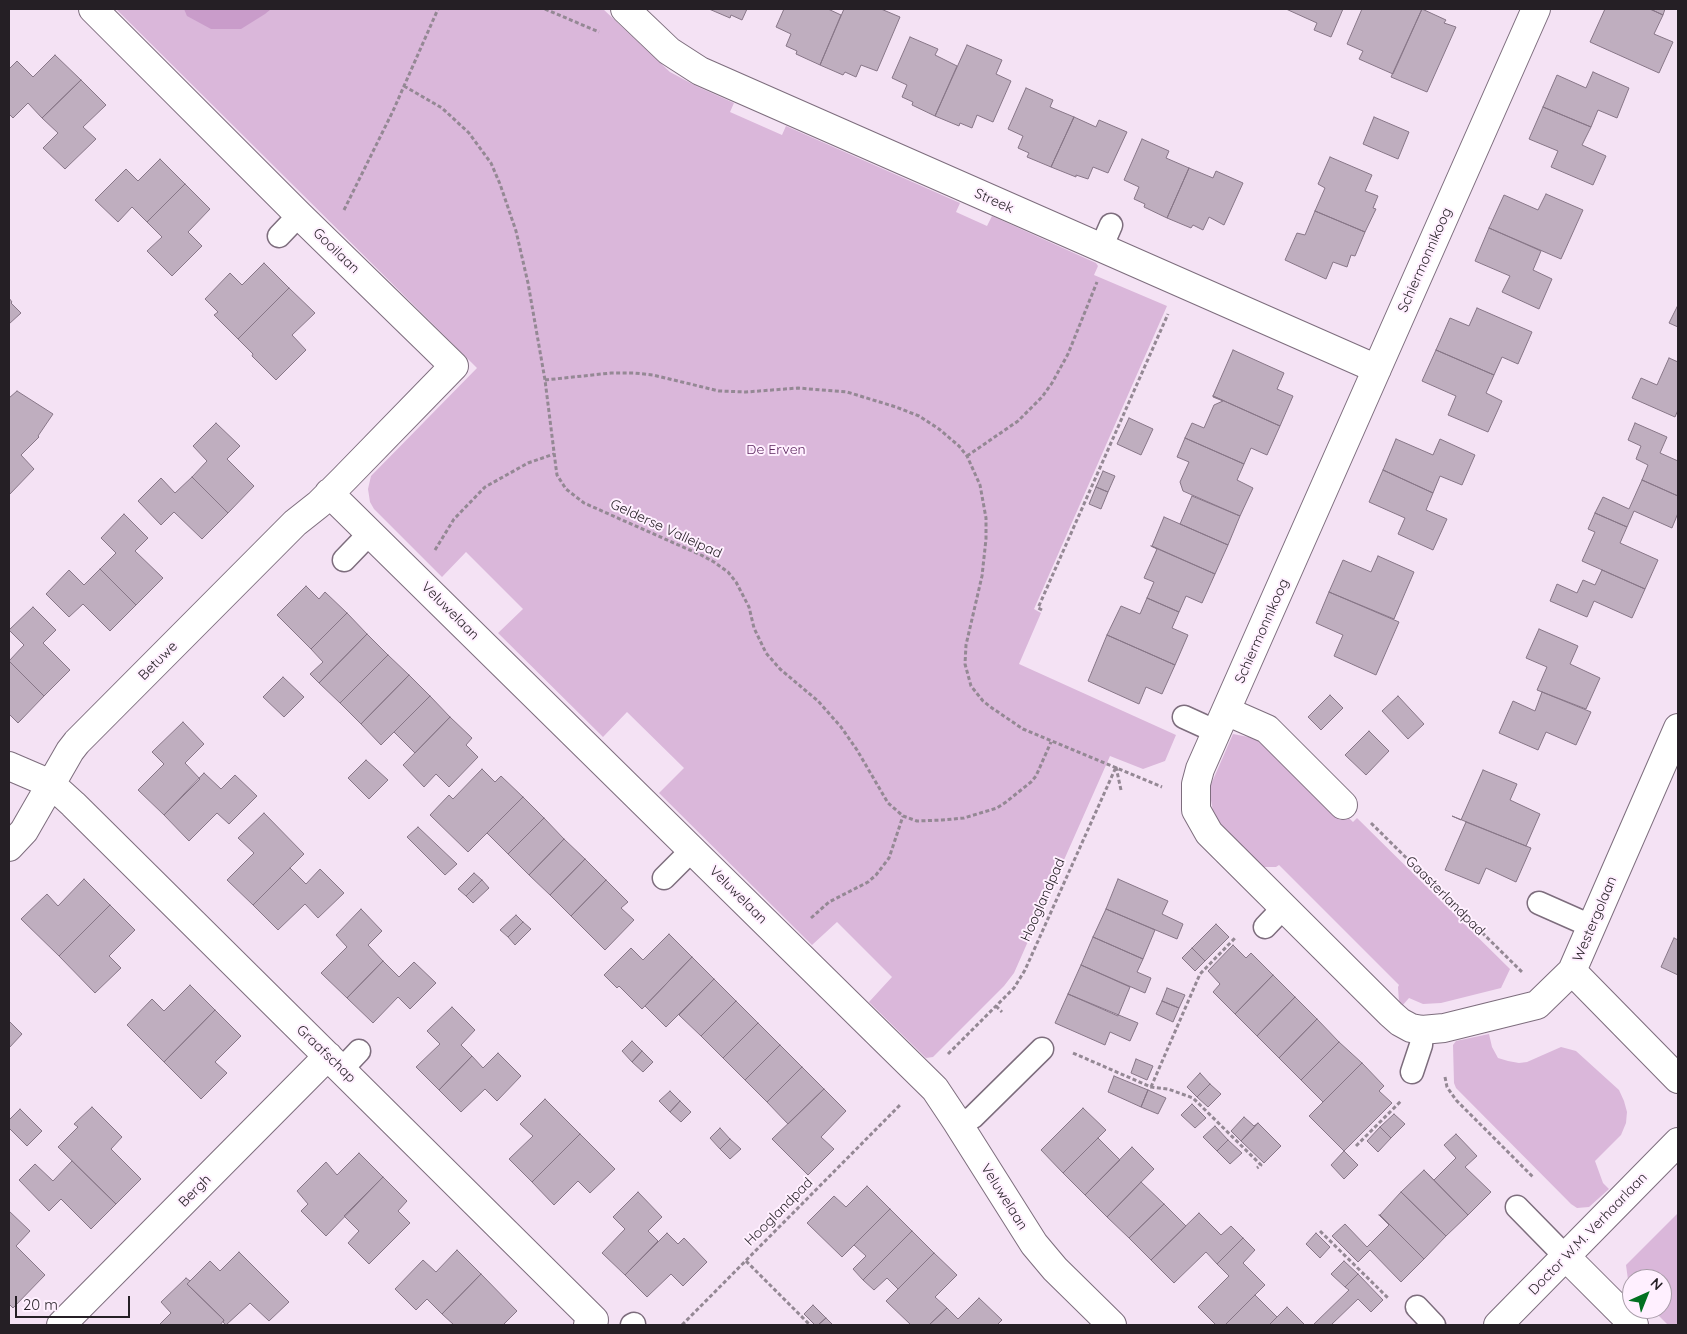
<!DOCTYPE html>
<style>
body{margin:0}
#map{position:relative;width:1687px;height:1334px;overflow:hidden;background:#f4e2f4;font-family:Quicksand,sans-serif}
canvas{display:block}
.frame{position:absolute;inset:0;border:10px solid #251f25;pointer-events:none}
.north{position:absolute;left:1622px;top:1269px;width:50px;height:50px;box-sizing:border-box;background:#fff0ff;border:1px solid #a89ca8;border-radius:50%;rotate:44deg;font-size:14px;font-weight:700;line-height:20px;text-align:center;color:#251f25}
.north::after{content:'';display:block;margin:auto;width:18px;height:22px;background:#027021;clip-path:polygon(50% 0,100% 100%,50% 72%,0 100%)}
.scale{position:absolute;left:15px;top:1296px;width:115px;height:22px;box-sizing:border-box;border:2px solid #251f25;border-top:0;padding-left:6px;font-size:15px;line-height:18px;white-space:nowrap;color:#251f25;-webkit-text-stroke:4px #fff0ff;paint-order:stroke}
</style>
<div id="map">
<canvas width="1687" height="1334"></canvas>
<div class="frame"></div>
<div class="north">N</div>
<div class="scale">20 m</div>
</div>
<script>
const c = document.querySelector('canvas').getContext('2d');
c.lineJoin = 'round';
function fill(path, color) {
  c.fillStyle = color;
  c.fill(path, 'evenodd');
}
function toPath(rows) {
  const path = new Path2D();
  for (const r of rows) {
    path.moveTo(r[0], r[1]);
    for (let i = 2; i < r.length; i += 2) path.lineTo(r[i], r[i + 1]);
  }
  return path;
}
function trace(path, color, width, dash) {
  c.strokeStyle = color;
  c.lineWidth = width;
  c.lineCap = dash ? 'butt' : 'round';
  c.setLineDash(dash || []);
  c.stroke(path);
}
function label(font, color, halo, rows, align = 'center') {
  c.font = font + ' Quicksand,sans-serif';
  c.lineWidth = 4;
  c.setLineDash([]);
  c.textBaseline = 'middle';
  c.strokeStyle = halo;
  c.fillStyle = color;
  for (const [text, x, y, turn = 0] of rows) {
    c.save();
    c.translate(x, y);
    c.rotate((+turn || 0) * Math.PI / 180);
    c.textAlign = isNaN(turn) ? turn : align;
    if (halo) c.strokeText(text, 0, 0);
    c.fillText(text, 0, 0);
    c.restore();
  }
}
const green = toPath([
 [116,9,603,9,670,72,696,86,734,103,730,112,782,135,786,126,960,203,956,212,987,226,992,216,1096,263,1098,266,1094,275,1167,306,1034,609,1041,613,1019,664,1176,735,1165,761,1143,769,1110,756,1014,973,1004,986,933,1057,926,1058,869,1002,892,977,837,922,812,945,659,793,684,768,627,712,603,737,498,633,523,609,466,552,442,577,374,509,370,502,368,489,371,476,477,368],
 [1233,734,1259,739,1340,820,1346,815,1353,822,1357,818,1510,969,1501,988,1441,1003,1423,1004,1409,998,1402,1006,1399,1002,1398,987,1399,985,1279,865,1276,867,1263,867,1214,817,1209,789],
 [1489,1034,1492,1047,1498,1058,1508,1061,1519,1063,1527,1062,1561,1047,1576,1051,1619,1090,1624,1101,1627,1112,1626,1123,1621,1135,1595,1161,1603,1183,1609,1189,1589,1207,1577,1208,1571,1204,1456,1088,1454,1083,1453,1045,1456,1041],
 [1678,1213,1678,1325,1668,1325,1652,1309,1662,1309,1662,1279,1632,1279,1632,1290,1629,1287,1626,1265]
]);
const forest = toPath([
 [184,9,271,9,265,14,241,29,211,29,187,16]
]);
const building = toPath([
 [709,9,747,9,742,20,731,15,730,18,709,9],
 [784,9,828,9,841,15,820,65,796,54,797,51,786,46,791,34,776,27,784,9],
 [844,9,881,9,900,17,877,71,861,65,856,77,845,72,843,75,820,65,844,9],
 [1286,9,1343,9,1331,37,1314,30,1317,23,1286,9],
 [1362,9,1422,9,1393,74,1359,59,1363,51,1347,44,1362,9],
 [1422,9,1446,20,1444,23,1456,27,1427,92,1391,77,1422,9],
 [1605,9,1650,9,1663,15,1654,34,1673,42,1659,73,1590,42,1605,9],
 [1650,9,1665,9,1663,15,1650,9],
 [910,37,938,49,935,55,957,66,935,116,912,105,913,102,902,97,907,85,892,78,910,37],
 [967,45,1002,60,996,74,1011,81,993,122,977,115,972,128,960,123,959,126,935,116,967,45],
 [55,55,81,80,42,118,28,103,13,118,9,114,9,69,17,61,33,77,55,55],
 [1593,72,1629,88,1617,118,1598,110,1591,127,1543,107,1557,75,1586,88,1593,72],
 [81,80,106,105,83,127,96,139,65,169,43,148,58,133,42,118,81,80],
 [1026,88,1053,100,1050,107,1074,117,1051,167,1027,157,1029,153,1018,148,1023,136,1008,129,1026,88],
 [1543,107,1591,127,1582,145,1606,156,1593,185,1551,167,1558,151,1529,139,1543,107],
 [1074,117,1096,127,1099,120,1127,132,1108,173,1093,167,1088,179,1076,175,1076,177,1051,167,1074,117],
 [1374,117,1409,132,1398,159,1363,144,1374,117],
 [1142,139,1169,151,1166,158,1189,168,1167,218,1144,207,1145,204,1134,199,1139,187,1124,180,1142,139],
 [1330,157,1372,175,1365,191,1378,196,1373,208,1376,209,1365,232,1315,211,1325,188,1318,184,1330,157],
 [160,159,185,184,147,222,132,207,118,222,95,200,126,169,138,181,160,159],
 [1189,168,1213,178,1216,171,1243,183,1224,225,1209,217,1203,230,1193,225,1191,228,1167,218,1189,168],
 [185,184,210,209,188,232,202,246,172,276,147,251,162,237,147,222,185,184],
 [1546,194,1583,210,1561,259,1489,228,1504,195,1538,210,1546,194],
 [1315,211,1365,232,1355,256,1351,255,1347,267,1333,262,1326,279,1285,260,1297,233,1305,235,1315,211],
 [1489,228,1541,251,1533,270,1552,279,1539,309,1502,292,1510,276,1475,261,1489,228],
 [264,263,289,288,238,339,214,315,218,312,205,299,230,273,242,285,264,263],
 [289,288,315,313,292,335,306,350,276,380,252,356,253,354,238,339,289,288],
 [9,298,12,302,11,303,21,313,9,324,9,298],
 [1677,307,1678,307,1678,327,1669,323,1677,307],
 [1477,308,1532,332,1518,364,1502,357,1494,375,1436,350,1450,318,1469,326,1477,308],
 [1233,350,1284,373,1277,389,1293,396,1280,426,1213,396,1233,350],
 [1436,350,1494,375,1486,393,1502,401,1488,432,1448,415,1456,396,1422,381,1436,350],
 [1669,358,1678,362,1678,410,1675,417,1632,398,1641,378,1657,385,1669,358],
 [17,391,53,414,38,436,39,437,21,455,34,469,9,495,9,398,17,391],
 [1213,396,1280,426,1267,455,1251,448,1244,464,1185,438,1192,423,1204,428,1214,405,1223,401,1213,397,1213,396],
 [1129,418,1153,429,1141,455,1117,444,1129,418],
 [216,423,240,446,227,459,254,486,228,513,192,477,207,461,193,446,216,423],
 [1635,423,1667,437,1660,453,1678,461,1678,496,1642,480,1648,465,1636,459,1641,446,1628,440,1635,423],
 [1185,438,1244,464,1237,480,1253,488,1240,516,1183,491,1180,482,1189,462,1177,457,1185,438],
 [1396,439,1433,455,1440,439,1475,455,1462,485,1440,476,1433,493,1383,470,1396,439],
 [1383,470,1433,493,1426,510,1447,519,1433,550,1398,534,1405,518,1369,502,1383,470],
 [1103,471,1115,476,1108,492,1096,487,1103,471],
 [192,477,228,513,202,539,174,512,161,525,138,501,161,478,175,493,192,477],
 [1642,480,1678,496,1678,513,1672,528,1634,511,1627,527,1595,513,1603,497,1629,509,1642,480],
 [1096,487,1108,492,1101,509,1089,504,1096,487],
 [1192,496,1240,516,1228,545,1180,524,1192,496],
 [1595,513,1627,527,1620,543,1658,560,1645,589,1582,561,1595,532,1588,529,1595,513],
 [124,514,148,538,135,551,163,578,136,605,100,569,116,553,101,538,124,514],
 [1164,517,1228,545,1215,574,1152,546,1164,517],
 [1151,546,1215,574,1202,603,1186,596,1179,612,1147,598,1154,582,1144,578,1157,549,1151,546],
 [1378,556,1414,572,1394,619,1329,592,1343,560,1371,572,1378,556],
 [100,569,136,605,110,631,83,604,69,617,46,594,69,570,84,585,100,569],
 [1602,570,1645,589,1632,618,1594,601,1587,617,1550,601,1557,584,1577,593,1583,580,1595,585,1602,570],
 [306,586,319,599,325,592,347,613,311,649,277,615,306,586],
 [1329,592,1399,622,1376,675,1334,656,1343,635,1316,623,1329,592],
 [1147,598,1179,612,1172,628,1188,635,1175,665,1107,635,1121,606,1140,614,1147,598],
 [33,607,56,630,43,643,70,670,44,696,9,661,24,645,9,630,33,607],
 [347,613,367,634,319,683,310,674,323,662,311,649,347,613],
 [1539,629,1578,646,1570,664,1600,678,1586,709,1537,690,1547,667,1526,658,1539,629],
 [367,634,388,655,340,703,319,683,367,634],
 [1107,635,1175,665,1162,694,1146,687,1139,704,1088,681,1107,635],
 [388,655,409,675,361,724,340,703,388,655],
 [9,661,44,696,18,723,9,714,9,661],
 [409,675,430,696,381,745,361,724,409,675],
 [283,677,304,697,284,717,263,697,283,677],
 [1542,692,1591,712,1576,745,1546,732,1538,750,1499,733,1513,701,1535,711,1542,692],
 [1330,695,1343,708,1321,730,1308,717,1330,695],
 [430,696,450,717,415,753,394,732,430,696],
 [1398,696,1424,724,1408,739,1382,711,1398,696],
 [450,717,472,738,466,745,478,757,449,787,436,774,424,787,403,765,450,717],
 [183,722,204,744,185,763,200,779,164,815,138,790,164,764,152,752,183,722],
 [1369,731,1389,751,1366,775,1345,755,1369,731],
 [366,760,388,780,369,799,348,778,366,760],
 [482,769,495,782,501,776,523,797,468,852,430,815,449,795,453,799,482,769],
 [1483,770,1517,784,1510,800,1540,814,1526,846,1452,816,1461,820,1483,770],
 [204,773,221,789,235,775,257,796,229,824,217,813,189,841,164,815,204,773],
 [523,797,544,818,508,854,487,833,523,797],
 [264,813,304,854,253,905,227,880,254,853,238,838,264,813],
 [544,818,564,839,529,875,508,854,544,818],
 [1466,822,1531,848,1516,882,1486,868,1479,884,1445,870,1466,822],
 [418,827,457,864,445,875,407,837,418,827],
 [564,839,585,859,550,895,529,875,564,839],
 [585,859,606,880,571,916,550,895,585,859],
 [290,868,306,884,320,869,344,893,318,918,305,904,278,930,253,905,290,868],
 [474,873,482,880,466,896,458,889,474,873],
 [84,879,110,905,59,956,21,919,47,894,58,906,84,879],
 [1118,879,1168,901,1162,914,1183,924,1177,939,1106,909,1118,879],
 [482,880,489,888,473,903,466,896,482,880],
 [606,880,628,902,621,908,634,920,605,950,571,916,606,880],
 [110,905,135,930,109,956,121,968,95,993,59,956,110,905],
 [361,909,382,931,368,945,383,961,347,998,321,973,347,947,336,935,361,909],
 [1106,909,1155,930,1143,959,1093,937,1106,909],
 [516,915,523,922,508,937,500,930,516,915],
 [523,922,531,929,515,945,508,937,523,922],
 [1216,924,1229,937,1205,961,1192,948,1216,924],
 [669,934,692,957,642,1009,619,986,617,988,604,975,631,948,643,960,669,934],
 [1093,937,1143,959,1137,972,1151,978,1145,993,1081,965,1093,937],
 [1674,938,1678,940,1678,975,1661,967,1674,938],
 [1233,945,1246,958,1251,953,1273,975,1235,1014,1213,992,1220,984,1208,971,1233,945],
 [1192,948,1205,961,1195,971,1182,958,1192,948],
 [692,957,714,979,666,1027,645,1006,692,957],
 [383,961,399,977,414,962,436,983,410,1009,398,997,373,1023,347,998,383,961],
 [1081,965,1130,987,1118,1016,1068,994,1081,965],
 [1273,975,1295,997,1257,1036,1235,1014,1273,975],
 [714,979,736,1001,701,1036,679,1015,714,979],
 [190,985,215,1010,164,1062,127,1025,152,999,164,1011,190,985],
 [1167,988,1185,995,1179,1008,1162,1001,1167,988],
 [1068,994,1138,1023,1130,1041,1110,1032,1105,1045,1055,1023,1068,994],
 [1295,997,1317,1019,1279,1058,1257,1036,1295,997],
 [736,1001,758,1023,723,1058,701,1036,736,1001],
 [1162,1001,1179,1008,1173,1022,1156,1014,1162,1001],
 [452,1007,475,1030,461,1045,472,1056,439,1090,416,1067,440,1044,427,1031,452,1007],
 [215,1010,241,1036,215,1062,227,1073,201,1099,164,1062,215,1010],
 [1317,1019,1339,1042,1301,1080,1279,1058,1317,1019],
 [9,1021,22,1034,9,1048,9,1021],
 [758,1023,780,1045,745,1080,723,1058,758,1023],
 [632,1041,642,1051,632,1062,622,1051,632,1041],
 [1339,1042,1362,1063,1323,1102,1301,1080,1339,1042],
 [780,1045,802,1067,767,1102,745,1080,780,1045],
 [642,1051,653,1062,643,1072,632,1062,642,1051],
 [498,1053,521,1076,497,1101,485,1089,461,1112,439,1090,472,1056,483,1068,498,1053],
 [1136,1059,1153,1066,1147,1080,1131,1073,1136,1059],
 [1362,1063,1384,1086,1379,1091,1392,1103,1344,1151,1309,1116,1362,1063],
 [802,1067,824,1089,788,1124,767,1102,802,1067],
 [1200,1073,1210,1084,1197,1097,1187,1087,1200,1073],
 [1114,1076,1148,1090,1141,1107,1108,1092,1114,1076],
 [1210,1084,1221,1094,1208,1107,1197,1097,1210,1084],
 [824,1089,846,1111,821,1137,834,1149,808,1175,772,1139,824,1089],
 [1148,1090,1166,1098,1158,1114,1141,1107,1148,1090],
 [670,1091,680,1101,670,1112,659,1101,670,1091],
 [545,1099,580,1134,532,1182,509,1159,533,1136,520,1124,545,1099],
 [680,1101,691,1112,681,1122,670,1112,680,1101],
 [1192,1104,1206,1118,1195,1128,1181,1115,1192,1104],
 [92,1107,122,1137,111,1149,141,1179,116,1204,58,1147,78,1127,74,1124,92,1107],
 [1083,1108,1106,1130,1063,1173,1041,1150,1083,1108],
 [20,1109,42,1131,27,1146,9,1128,9,1120,20,1109],
 [1394,1114,1405,1124,1391,1138,1380,1127,1394,1114],
 [1244,1117,1254,1126,1258,1123,1241,1141,1231,1131,1244,1117],
 [1258,1123,1281,1146,1264,1163,1241,1141,1258,1123],
 [1215,1126,1228,1140,1217,1151,1203,1137,1215,1126],
 [1380,1127,1391,1138,1378,1152,1367,1141,1380,1127],
 [720,1128,730,1139,720,1149,710,1138,720,1128],
 [580,1134,615,1169,590,1193,578,1181,554,1205,532,1182,580,1134],
 [1456,1134,1477,1156,1465,1167,1491,1192,1468,1215,1424,1170,1434,1180,1456,1158,1444,1145,1456,1134],
 [1098,1138,1120,1160,1085,1195,1063,1173,1098,1138],
 [730,1139,741,1149,730,1159,720,1149,730,1139],
 [1228,1140,1242,1153,1230,1164,1217,1151,1228,1140],
 [1132,1147,1154,1169,1107,1217,1085,1195,1132,1147],
 [1344,1151,1358,1165,1344,1179,1331,1165,1344,1151],
 [359,1153,383,1177,326,1236,301,1211,308,1204,297,1191,326,1162,337,1175,359,1153],
 [72,1161,116,1204,91,1229,61,1199,49,1211,19,1180,35,1164,53,1181,72,1161],
 [1424,1170,1468,1215,1446,1236,1401,1192,1424,1170],
 [383,1177,407,1201,398,1211,410,1223,369,1264,348,1243,359,1231,344,1216,383,1177],
 [1141,1182,1164,1204,1129,1238,1107,1217,1141,1182],
 [867,1186,890,1209,842,1257,807,1223,834,1196,846,1207,867,1186],
 [638,1192,662,1217,648,1231,658,1241,625,1275,602,1253,625,1229,613,1217,638,1192],
 [1401,1192,1446,1236,1424,1259,1380,1215,1401,1192],
 [1164,1204,1186,1226,1151,1260,1129,1238,1164,1204],
 [890,1209,912,1231,863,1280,853,1269,866,1256,854,1245,890,1209],
 [9,1211,30,1231,16,1246,45,1275,13,1308,9,1304,9,1211],
 [1199,1213,1221,1235,1231,1226,1243,1238,1217,1264,1206,1252,1174,1283,1151,1260,1199,1213],
 [1379,1215,1380,1215,1424,1259,1401,1282,1370,1250,1358,1262,1332,1236,1345,1224,1367,1247,1389,1225,1379,1215],
 [912,1231,934,1253,898,1289,887,1278,874,1290,863,1280,912,1231],
 [667,1233,678,1244,684,1238,707,1262,683,1286,671,1274,647,1297,625,1275,667,1233],
 [1316,1233,1330,1247,1320,1258,1306,1244,1316,1233],
 [1243,1238,1255,1250,1243,1263,1265,1285,1225,1325,1216,1325,1198,1307,1229,1276,1217,1264,1243,1238],
 [457,1250,481,1274,442,1314,427,1299,416,1310,395,1289,423,1260,436,1272,457,1250],
 [239,1252,289,1302,269,1321,250,1303,226,1325,223,1322,224,1320,187,1284,210,1261,220,1271,239,1252],
 [934,1253,957,1275,935,1297,947,1308,929,1325,911,1325,886,1301,934,1253],
 [1344,1261,1358,1274,1345,1287,1331,1274,1344,1261],
 [481,1274,517,1311,503,1325,454,1325,442,1314,481,1274],
 [1358,1274,1383,1300,1371,1312,1358,1299,1331,1325,1313,1325,1349,1290,1345,1287,1358,1274],
 [186,1278,190,1281,187,1284,224,1320,220,1325,159,1325,171,1313,161,1302,186,1278],
 [1255,1295,1277,1317,1269,1325,1225,1325,1255,1295],
 [979,1298,1002,1320,997,1325,929,1325,947,1308,958,1319,979,1298],
 [813,1305,826,1318,818,1325,815,1325,804,1314,813,1305],
 [1287,1307,1305,1325,1269,1325,1287,1307],
 [826,1318,833,1325,818,1325,826,1318]
]);
const path = toPath([
 [545,9,599,32],
 [404,86,442,108,469,133,491,163,500,184,516,231,528,283,545,380,556,468,557,475,566,489,584,503,701,555,714,562,728,572,736,582,749,607,754,628,766,653,780,669,818,701,841,727,857,750,888,803,903,816,917,821,942,820,964,818,997,808,1006,802,1031,782,1036,776,1051,742],
 [344,210,393,111,438,9],
 [545,380,611,373,634,373,653,375,719,391,746,392,798,388,847,392,896,407,919,416,939,429,959,446,967,456,980,485,986,518,986,539,982,576,966,645,965,664,971,686,983,701,992,708,1023,729,1162,787],
 [967,456,1018,421,1042,397,1052,383,1068,354,1097,282],
 [435,550,454,519,485,487,528,463,554,454],
 [1042,610,1038,608,1168,314],
 [1116,767,1121,790],
 [1371,823,1522,972],
 [811,918,829,902,868,882,876,875,889,858,903,816],
 [996,1006,1002,1012],
 [1073,1053,1151,1087,1168,1089,1193,1098,1261,1165,1257,1168],
 [948,1054,1014,988,1025,970,1116,767],
 [1445,1077,1447,1087,1456,1100,1534,1178],
 [1151,1087,1200,974,1236,937],
 [1356,1146,1401,1101],
 [1320,1231,1388,1298],
 [746,1261,810,1325],
 [682,1325,901,1104]
]);
const service = toPath([
 [279,236,299,215],
 [1101,248,1111,225],
 [344,560,370,533],
 [1184,717,1217,732],
 [664,878,692,850],
 [1539,903,1591,926],
 [1265,927,1284,907],
 [342,1069,359,1051],
 [1412,1072,1421,1045,1422,1030],
 [959,1125,973,1117,1042,1049],
 [1517,1207,1566,1257],
 [1417,1307,1434,1325],
 [632,1325,634,1324]
]);
const minor = toPath([
 [625,9,669,51,700,71,1377,369],
 [1536,9,1200,769,1196,784,1196,810,1209,833,1391,1014,1400,1022,1411,1028,1422,1030,1444,1028,1537,1005,1572,971,1678,728],
 [329,493,935,1089,957,1122,1034,1244,1055,1269,1112,1325],
 [1226,711,1267,729,1343,805],
 [9,766,51,784,73,804,594,1320,588,1325],
 [9,847,24,831,70,751,77,742,295,523,319,504,344,479,454,366,299,215,93,9],
 [1572,971,1678,1079],
 [1566,1257,1634,1325],
 [61,1325,328,1056],
 [1498,1325,1678,1142]
]);
const streetNames = [
 ["Streek",994,201,24],
 ["Gooilaan",336,251,44],
 ["Schiermonnikoog",1425,260,-66],
 ["Gelderse Valleipad",666,529,25],
 ["Veluwelaan",450,611,45],
 ["Schiermonnikoog",1262,631,-66],
 ["Betuwe",158,661,-45],
 ["Veluwelaan",738,895,45],
 ["Gaasterlandpad",1445,896,45],
 ["Hooglandpad",1043,900,-66],
 ["Westergolaan",1595,919,-67],
 ["Graafschap",326,1054,44],
 ["Bergh",195,1191,-45],
 ["Veluwelaan",1004,1197,58],
 ["Hooglandpad",779,1212,-45],
 ["Doctor W.M. Verhaarlaan",1588,1234,-46]
];
const parkNames = [
 ["De Erven",776,450]
];
fill(green, '#dab7da');
fill(forest, '#c99cca');
fill(building, '#bfaebf');
trace(building, '#877687', 1);
trace(service, '#7d6d7d', 25);
trace(minor, '#7d6d7d', 30);
trace(path, '#948894', 3, [4, 2.5]);
trace(service, '#fff', 22);
trace(minor, '#fff', 28);
label('14px', '#251f25', '#fff0ff', streetNames);
label('14px', '#5e2860', '#fff0ff', parkNames);
</script>
